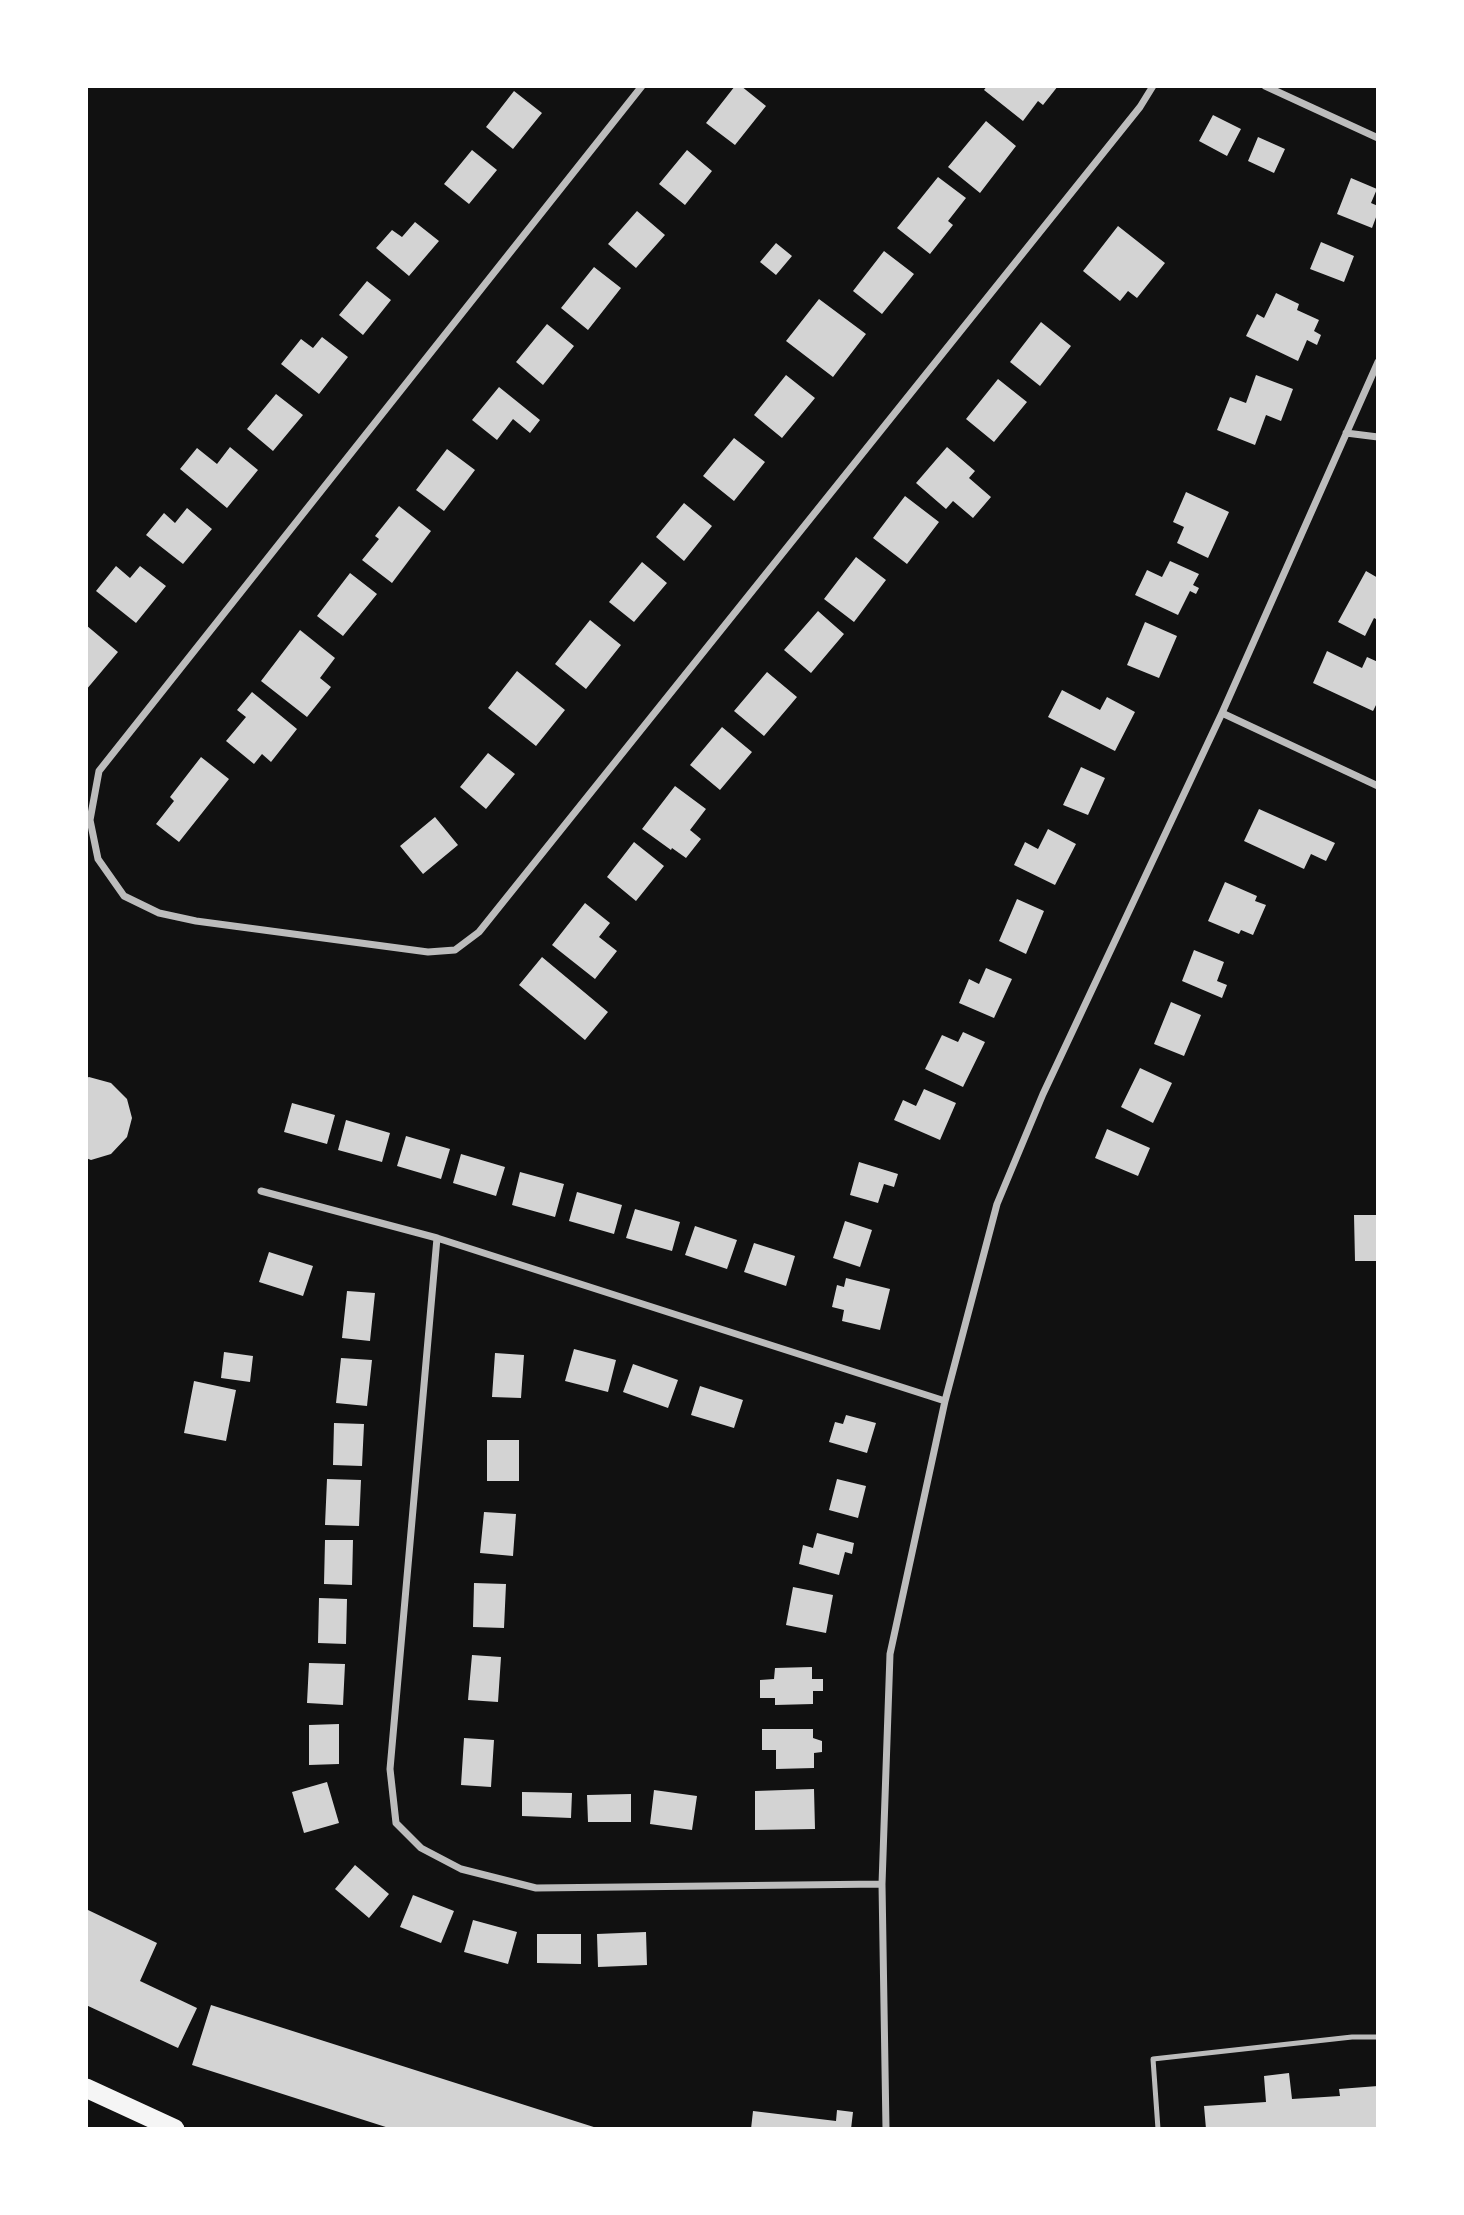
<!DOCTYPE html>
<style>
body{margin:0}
#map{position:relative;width:1464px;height:2215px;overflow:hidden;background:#111;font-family:"Space Grotesk",sans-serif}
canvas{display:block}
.frame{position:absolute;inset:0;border:88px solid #fff;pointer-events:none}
</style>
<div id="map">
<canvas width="1464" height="2215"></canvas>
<div class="frame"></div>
</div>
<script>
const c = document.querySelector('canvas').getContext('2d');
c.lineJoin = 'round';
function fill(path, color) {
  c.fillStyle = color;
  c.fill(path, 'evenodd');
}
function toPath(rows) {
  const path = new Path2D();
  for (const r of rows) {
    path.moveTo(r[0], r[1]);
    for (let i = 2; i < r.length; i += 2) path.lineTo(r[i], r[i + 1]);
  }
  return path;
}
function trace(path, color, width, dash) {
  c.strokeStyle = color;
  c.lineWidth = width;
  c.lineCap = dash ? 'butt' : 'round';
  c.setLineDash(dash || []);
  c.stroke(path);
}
const building = toPath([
 [735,86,741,86,766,106,735,145,706,123],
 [987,86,1058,86,1043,105,1038,101,1023,121,984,90],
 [514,91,542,113,513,149,486,127],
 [1213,115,1241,129,1227,156,1199,141],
 [986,121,1016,146,980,193,948,167],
 [1258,137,1285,149,1274,173,1248,161],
 [472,150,497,170,469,204,444,184],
 [687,150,712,171,685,205,659,184],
 [938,177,966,198,948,221,953,225,930,254,897,228],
 [1351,178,1377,189,1371,203,1378,206,1378,212,1372,228,1337,214],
 [637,211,665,235,636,268,608,244],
 [415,222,439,241,409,276,376,248,392,230,402,237],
 [1118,226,1165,263,1137,298,1128,291,1120,301,1083,271],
 [1321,242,1354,256,1344,282,1310,269],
 [776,243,792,256,776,275,760,262],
 [884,251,914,274,882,314,853,291],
 [594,267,621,288,588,330,561,308],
 [367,281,391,300,363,335,339,315],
 [1276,293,1299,304,1297,310,1319,320,1314,331,1321,335,1317,345,1307,340,1298,361,1246,336,1257,314,1264,318],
 [819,299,866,334,833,377,786,341],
 [1041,322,1071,346,1040,386,1010,362],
 [547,324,574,346,543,385,516,362],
 [322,337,348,357,319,394,281,364,301,339,313,348],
 [786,375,815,398,782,438,754,415],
 [1256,375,1293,389,1281,421,1266,415,1255,445,1217,430,1230,397,1246,403],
 [998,379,1027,402,994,442,966,419],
 [499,387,540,420,530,433,513,419,497,440,472,420],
 [276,394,303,415,273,451,247,429],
 [734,438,765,462,734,501,703,476],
 [230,447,258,470,227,508,180,469,197,448,217,464],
 [947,447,975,471,969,478,991,497,973,518,953,501,946,509,916,483],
 [447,449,475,470,444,511,416,490],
 [1186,492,1229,512,1208,558,1177,543,1184,527,1173,522],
 [905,496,939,522,907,564,873,538],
 [684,503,712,526,684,561,656,537],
 [399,506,431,531,392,583,362,560,379,539,375,536],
 [187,508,212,529,183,564,146,535,164,513,175,523],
 [856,557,886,580,854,622,824,599],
 [1170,561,1199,574,1193,585,1199,588,1196,594,1190,591,1178,615,1135,595,1147,570,1162,577],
 [642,562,667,583,634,622,609,602],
 [116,566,130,578,140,566,166,586,136,623,96,591],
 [1366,571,1378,578,1378,620,1374,618,1365,636,1338,622],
 [350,573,377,594,343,636,317,616],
 [818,611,844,634,811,673,784,650],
 [590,620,621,645,586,689,555,664],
 [1145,622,1177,636,1159,678,1127,665],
 [86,625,118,652,86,690],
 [300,630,335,658,320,678,331,687,307,717,261,681],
 [1327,651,1362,668,1367,657,1378,662,1378,701,1373,711,1313,683],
 [517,671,565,710,536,746,488,708],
 [767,672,797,697,764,736,734,711],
 [1062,690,1100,710,1107,697,1135,712,1115,751,1048,717],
 [252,692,297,729,271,762,262,754,254,764,226,741,246,717,237,710],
 [722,727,752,752,720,790,690,765],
 [488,753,515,774,486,809,460,787],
 [201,757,229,779,179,842,156,824,174,801,170,797],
 [1081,767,1105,778,1088,815,1063,805],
 [675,786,706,809,690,830,701,839,686,858,672,848,671,850,642,829],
 [1259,809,1335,843,1326,861,1311,854,1304,869,1244,841],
 [435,817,458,845,423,874,400,846],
 [1048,829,1076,844,1055,885,1014,865,1025,842,1038,849],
 [634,842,664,866,636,901,607,877],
 [1225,882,1257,896,1255,901,1266,905,1253,935,1241,930,1239,934,1208,921],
 [1017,899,1044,911,1026,954,999,941],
 [585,903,610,923,599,937,617,951,595,979,552,945],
 [1194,950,1224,962,1217,981,1227,985,1222,998,1182,981],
 [542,957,608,1012,585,1040,519,985],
 [986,968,1012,979,994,1018,959,1003,969,979,979,984],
 [1171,1002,1201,1015,1184,1056,1154,1044],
 [963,1032,985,1042,963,1087,925,1069,942,1035,958,1042],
 [1140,1068,1172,1083,1153,1123,1121,1107],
 [89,1077,111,1083,127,1099,132,1118,127,1137,111,1154,91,1160,86,1158,86,1078],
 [924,1089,956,1103,940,1140,894,1120,903,1100,916,1106],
 [292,1103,335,1115,327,1144,284,1132],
 [346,1120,390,1133,382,1162,338,1150],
 [1107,1129,1150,1148,1138,1176,1095,1158],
 [406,1136,450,1149,441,1179,397,1166],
 [461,1154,505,1167,496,1196,453,1183],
 [859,1162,898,1174,894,1187,884,1184,878,1203,850,1195],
 [520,1172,564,1184,555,1217,512,1205],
 [577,1192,622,1205,614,1234,569,1221],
 [635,1209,680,1222,672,1251,626,1238],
 [1354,1215,1378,1215,1378,1261,1355,1261],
 [845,1221,872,1230,860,1267,833,1258],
 [695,1226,737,1240,727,1269,685,1255],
 [754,1243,795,1256,786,1286,744,1272],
 [269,1252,313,1266,303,1296,259,1282],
 [846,1278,890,1289,880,1330,842,1321,844,1310,832,1307,837,1285,844,1287],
 [347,1291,375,1293,370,1341,342,1338],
 [574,1349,616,1360,608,1392,565,1381],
 [224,1352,253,1356,250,1382,221,1378],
 [495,1353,524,1355,521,1398,492,1397],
 [341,1358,372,1360,367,1406,336,1403],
 [633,1364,678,1380,668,1408,623,1392],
 [194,1381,236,1390,226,1441,184,1433],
 [700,1386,743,1400,734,1428,691,1415],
 [846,1415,876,1423,867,1453,829,1442,835,1422,843,1424],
 [334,1423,364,1424,362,1466,333,1465],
 [487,1440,519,1440,519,1481,487,1481],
 [327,1479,361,1480,359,1526,325,1525],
 [837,1479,866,1486,858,1518,829,1510],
 [484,1512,516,1514,513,1556,480,1553],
 [817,1533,854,1543,852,1554,845,1552,839,1575,799,1564,803,1545,813,1548],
 [325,1540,353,1540,352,1585,324,1584],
 [474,1583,506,1584,504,1628,473,1627],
 [793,1587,833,1595,826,1633,786,1625],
 [319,1598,347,1599,346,1644,318,1643],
 [472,1655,501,1657,498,1702,468,1700],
 [309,1663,345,1664,343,1705,307,1703],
 [812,1667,812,1679,823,1679,823,1691,813,1691,813,1704,775,1705,775,1698,760,1698,760,1680,774,1679,775,1668],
 [339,1724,339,1764,309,1765,309,1725],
 [762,1729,813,1729,813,1738,822,1741,822,1752,814,1753,814,1768,776,1769,776,1750,762,1750],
 [464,1738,494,1740,491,1787,461,1785],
 [327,1782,339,1823,304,1833,292,1792],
 [814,1789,815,1829,755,1830,755,1791],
 [654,1790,697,1796,692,1830,650,1824],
 [522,1792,572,1793,571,1818,522,1816],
 [631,1794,631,1822,588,1822,587,1795],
 [355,1865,389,1894,369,1918,335,1889],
 [413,1895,454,1911,441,1943,400,1927],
 [88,1910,157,1943,140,1981,197,2008,178,2048,86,2005,86,1915],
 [473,1920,517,1932,508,1964,464,1952],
 [646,1932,647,1965,598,1967,597,1934],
 [537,1934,581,1934,581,1964,537,1963],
 [211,2005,600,2129,392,2129,192,2065],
 [1289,2073,1292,2099,1340,2096,1339,2089,1378,2086,1378,2129,1206,2129,1204,2106,1266,2102,1264,2076],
 [837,2110,853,2112,851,2129,751,2129,753,2111,836,2121]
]);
const service = toPath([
 [1158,2129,1153,2059,1352,2037,1378,2037]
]);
const minor = toPath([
 [642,86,99,771,90,820,98,859,124,896,159,913,196,921,428,952,455,950,479,932,1140,107,1153,86],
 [1265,86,1378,138],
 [1346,433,1378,437],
 [1222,713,1378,786],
 [261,1191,437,1238,945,1401],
 [437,1238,390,1769,396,1823,421,1848,461,1869,536,1888,882,1884],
 [886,2129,882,1884,890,1654,945,1401,997,1204,1043,1094,1222,713,1378,362]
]);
const trunk = toPath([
 [86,2088,175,2129]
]);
fill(building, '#d3d3d3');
trace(service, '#bcbcbc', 5);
trace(minor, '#bcbcbc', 7);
trace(trunk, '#f5f5f5', 19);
</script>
